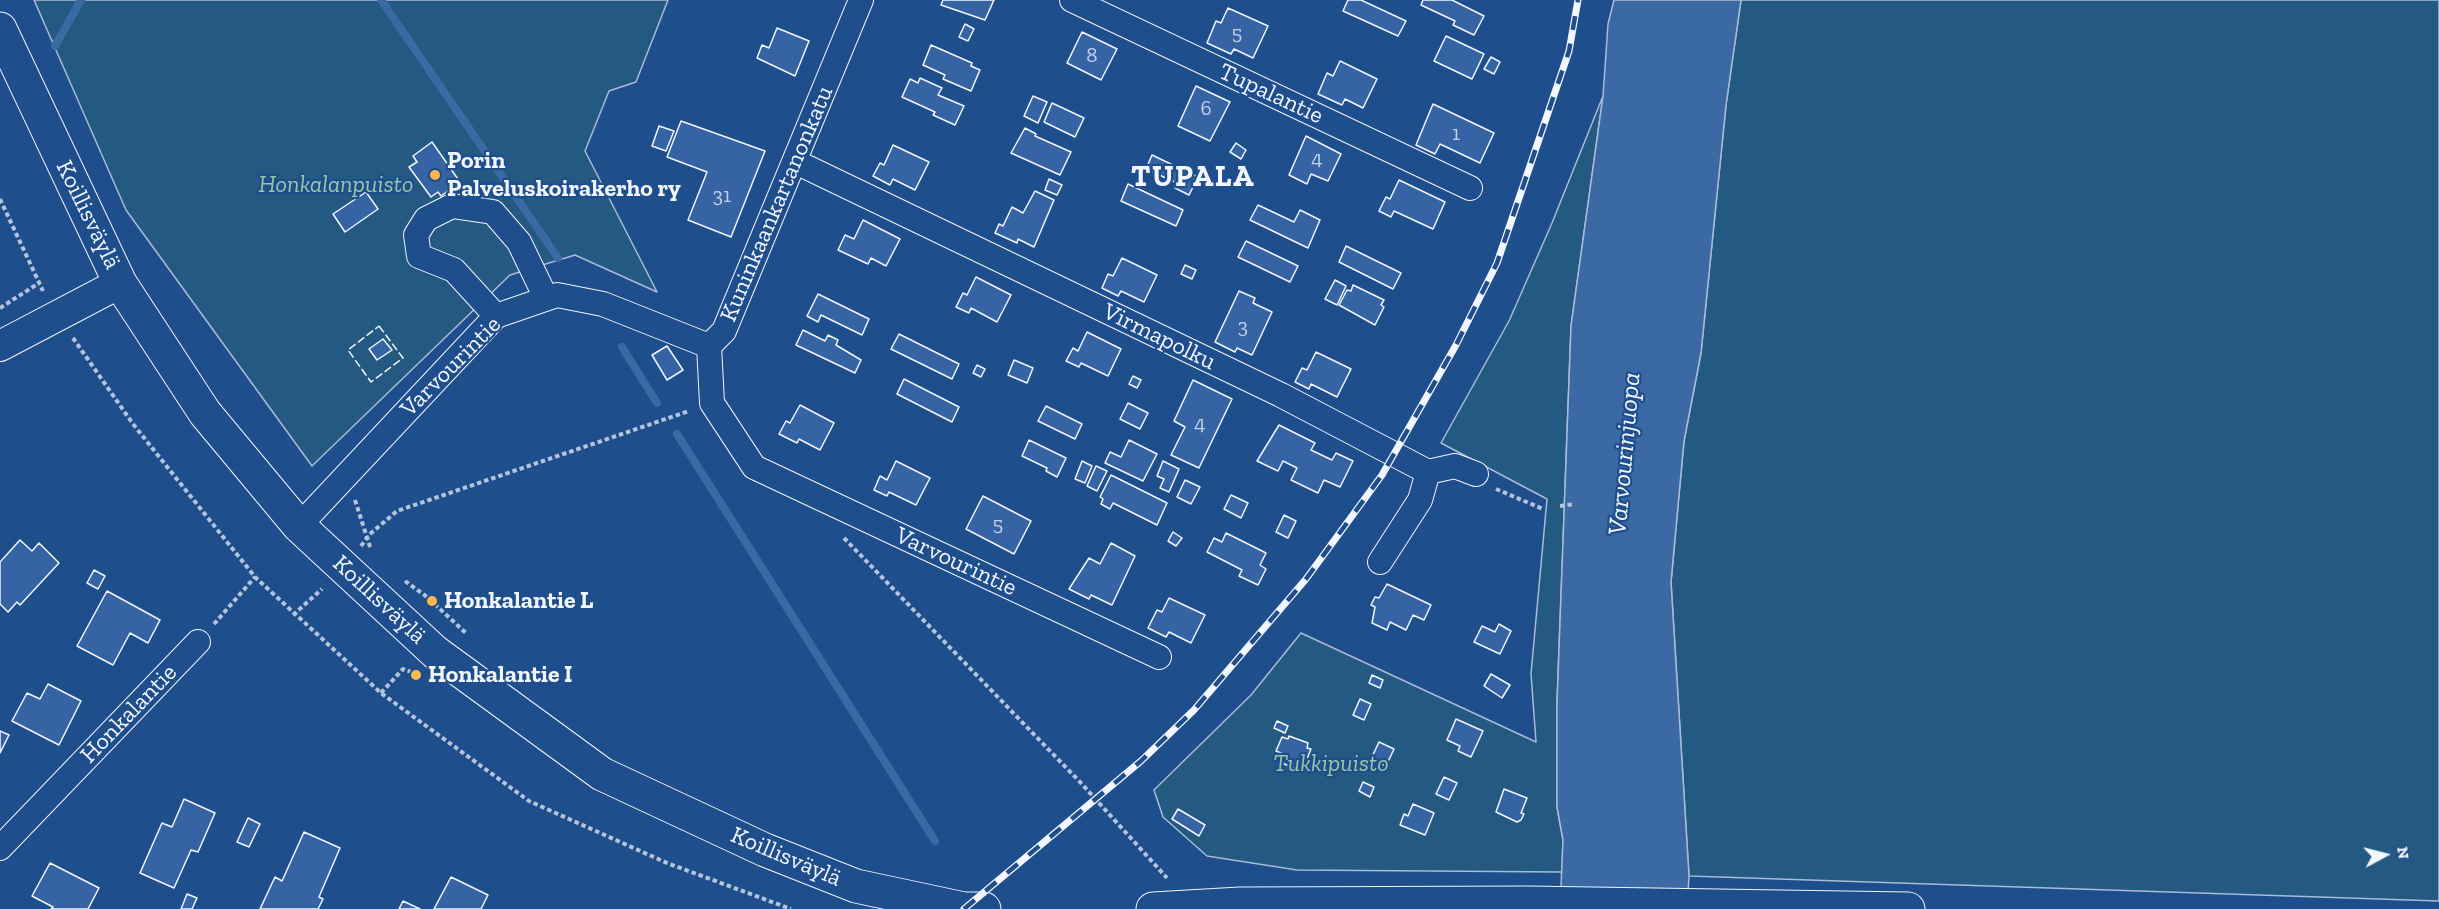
<!DOCTYPE html>
<meta charset="utf-8">
<style>
body{margin:0}
#map{position:relative;width:2439px;height:909px;overflow:hidden;background:#1f4e8c;font-family:"Zilla Slab",serif}
canvas{display:block}
.north{position:absolute;left:2355px;top:825px;width:60px;height:60px;-webkit-text-stroke:4px #1f4e8c;paint-order:stroke;rotate:83deg;font-size:16px;font-weight:700;line-height:24px;text-align:center;color:#f2f6ff}
.north::after{content:'';display:block;margin:auto;width:21px;height:27px;background:#f2f6ff;clip-path:polygon(50% 0,100% 100%,50% 72%,0 100%)}
</style>
<div id="map">
<canvas width="2439" height="909"></canvas>
<div class="north">N</div>
</div>
<script>
const c = document.querySelector('canvas').getContext('2d');
c.lineJoin = 'round';
function fill(path, color) {
  c.fillStyle = color;
  c.fill(path, 'evenodd');
}
function toPath(rows) {
  const path = new Path2D();
  for (const r of rows) {
    path.moveTo(r[0], r[1]);
    for (let i = 2; i < r.length; i += 2) path.lineTo(r[i], r[i + 1]);
  }
  return path;
}
function trace(path, color, width, dash) {
  c.strokeStyle = color;
  c.lineWidth = width;
  c.lineCap = dash ? 'butt' : 'round';
  c.setLineDash(dash || []);
  c.stroke(path);
}
function label(font, color, halo, rows, align = 'center') {
  c.font = font + ' "Zilla Slab",serif';
  c.lineWidth = 4.5;
  c.setLineDash([]);
  c.textBaseline = 'middle';
  c.strokeStyle = halo;
  c.fillStyle = color;
  for (const [text, x, y, turn = 0] of rows) {
    c.save();
    c.translate(x, y);
    c.rotate((+turn || 0) * Math.PI / 180);
    c.textAlign = isNaN(turn) ? turn : align;
    if (halo) c.strokeText(text, 0, 0);
    c.fillText(text, 0, 0);
    c.restore();
  }
}
const green = toPath([
 [34,0,668,0,636,82,609,91,585,151,657,292,575,255,510,275,312,466,126,210,34,0],
 [1741,0,2439,0,2439,901,1689,876,1671,582,1684,441,1701,353,1726,105,1741,0],
 [1603,96,1571,326,1557,703,1557,807,1563,840,1562,872,1297,870,1207,856,1163,817,1154,790,1251,695,1301,633,1536,742,1531,674,1547,499,1441,443,1509,321,1552,223,1603,96]
]);
const water = toPath([
 [1614,0,1741,0,1726,105,1701,353,1684,441,1671,582,1689,876,1687,909,1560,909,1563,840,1557,807,1557,703,1571,326,1603,96,1608,24,1614,0]
]);
const stream = toPath([
 [381,0,558,258],
 [55,46,81,0],
 [622,347,657,403],
 [677,434,935,841]
]);
const building = toPath([
 [943,0,994,0,985,20,941,5,943,0],
 [1348,0,1361,0,1406,21,1398,36,1343,11,1348,0],
 [1423,0,1452,0,1484,16,1474,35,1453,25,1455,21,1421,5,1423,0],
 [1228,8,1268,26,1253,58,1234,49,1231,54,1207,43,1216,21,1221,23,1228,8],
 [965,24,974,29,968,41,959,37,965,24],
 [777,28,809,41,795,76,757,58,762,45,769,48,777,28],
 [1082,32,1117,49,1101,80,1067,63,1082,32],
 [1446,36,1484,54,1472,79,1434,61,1446,36],
 [931,45,972,63,971,66,980,70,971,91,943,79,945,75,923,65,931,45],
 [1491,57,1500,62,1494,74,1484,69,1491,57],
 [1340,61,1377,79,1363,108,1345,99,1342,105,1318,94,1327,73,1333,76,1340,61],
 [920,78,942,88,938,95,964,106,955,125,933,115,935,112,902,97,910,79,918,83,920,78],
 [1196,86,1230,102,1210,141,1178,126,1196,86],
 [1033,96,1047,102,1038,123,1024,116,1033,96],
 [1052,103,1084,118,1075,137,1044,122,1052,103],
 [1433,104,1494,133,1480,163,1440,144,1435,154,1416,145,1433,104],
 [681,121,765,151,731,237,688,220,707,172,667,157,681,121],
 [659,126,674,131,666,151,652,146,659,126],
 [1025,128,1036,134,1035,136,1071,152,1060,175,1011,153,1025,128],
 [1306,136,1341,154,1328,181,1311,174,1307,184,1289,175,1306,136],
 [432,142,460,182,441,196,438,192,431,197,409,167,417,162,413,156,432,142],
 [1236,143,1246,150,1241,159,1230,152,1236,143],
 [893,145,929,162,915,190,893,179,890,185,873,176,880,163,884,165,893,145],
 [1152,155,1198,177,1189,195,1175,188,1177,183,1146,169,1152,155],
 [1049,179,1062,185,1057,195,1045,190,1049,179],
 [1399,180,1445,202,1433,229,1394,211,1391,217,1379,211,1386,197,1390,199,1399,180],
 [1128,184,1183,210,1176,226,1121,201,1128,184],
 [1035,191,1054,200,1034,247,1018,239,1017,243,995,233,999,224,1003,226,1012,207,1023,213,1035,191],
 [366,192,378,209,345,232,333,214,366,192],
 [1258,205,1294,222,1300,210,1320,220,1308,248,1250,220,1258,205],
 [863,220,900,239,886,266,871,258,868,264,838,250,845,235,854,239,863,220],
 [1246,241,1298,266,1290,282,1238,257,1246,241],
 [1346,246,1401,273,1393,289,1339,262,1346,246],
 [1122,258,1157,275,1144,302,1121,291,1118,296,1102,288,1108,274,1113,276,1122,258],
 [1185,265,1196,270,1192,279,1181,274,1185,265],
 [976,277,1011,295,997,322,971,308,969,313,956,307,963,293,967,295,976,277],
 [1335,280,1346,286,1337,305,1325,299,1335,280],
 [1353,285,1384,300,1381,305,1384,307,1375,325,1339,305,1347,290,1351,291,1353,285],
 [1239,291,1255,298,1253,303,1272,312,1252,355,1237,348,1235,352,1215,342,1239,291],
 [818,294,869,319,862,335,821,315,818,322,807,316,818,294],
 [803,330,825,341,828,335,838,340,836,345,861,360,855,373,796,345,803,330],
 [1087,332,1121,349,1108,376,1081,363,1079,367,1066,361,1073,348,1078,351,1087,332],
 [899,334,959,364,952,379,891,349,899,334],
 [383,339,392,350,377,360,369,349,383,339],
 [667,346,683,370,667,380,652,355,667,346],
 [1316,352,1351,369,1337,397,1311,384,1309,389,1295,382,1302,368,1307,370,1316,352],
 [1014,360,1033,368,1027,383,1008,375,1014,360],
 [977,365,985,369,981,377,973,373,977,365],
 [1133,376,1141,380,1137,388,1129,384,1133,376],
 [904,379,959,407,952,422,897,394,904,379],
 [1193,380,1232,399,1199,468,1171,455,1185,427,1174,421,1193,380],
 [1128,403,1148,413,1140,429,1120,419,1128,403],
 [800,405,834,423,820,450,799,439,797,443,779,434,786,421,790,423,800,405],
 [1046,406,1082,424,1075,439,1038,421,1046,406],
 [1279,425,1315,443,1311,450,1332,460,1336,453,1353,461,1340,487,1324,480,1318,493,1291,480,1297,468,1283,461,1278,471,1257,461,1279,425],
 [1029,440,1066,458,1057,477,1046,471,1047,468,1022,456,1029,440],
 [1129,440,1157,454,1143,481,1105,463,1110,452,1121,457,1129,440],
 [896,461,930,478,916,505,889,492,887,496,874,490,880,476,887,480,896,461],
 [1082,461,1092,466,1085,483,1075,479,1082,461],
 [1163,461,1179,469,1169,492,1160,488,1164,479,1157,476,1163,461],
 [1096,466,1107,471,1097,491,1087,486,1096,466],
 [1111,475,1167,503,1157,525,1113,503,1110,509,1101,504,1103,499,1100,497,1111,475],
 [1185,480,1200,487,1191,504,1177,497,1185,480],
 [1231,495,1248,503,1241,518,1224,509,1231,495],
 [983,496,1031,521,1014,554,966,529,983,496],
 [1284,515,1296,521,1288,538,1276,532,1284,515],
 [1173,532,1182,538,1176,546,1168,541,1173,532],
 [1226,533,1266,553,1260,565,1266,569,1258,585,1239,576,1242,570,1207,552,1214,538,1222,542,1226,533],
 [20,540,32,551,39,543,59,563,20,605,17,602,8,612,0,604,0,562,20,540],
 [1111,543,1135,556,1112,605,1091,595,1089,599,1069,589,1089,558,1100,564,1111,543],
 [94,570,105,576,98,589,87,583,94,570],
 [1387,584,1431,605,1424,620,1413,615,1406,630,1390,622,1387,630,1372,623,1375,607,1371,605,1375,597,1379,598,1387,584],
 [107,591,160,620,148,643,130,633,113,665,77,646,107,591],
 [1169,598,1205,615,1191,643,1169,632,1166,637,1148,628,1157,610,1162,612,1169,598],
 [1499,624,1511,631,1500,654,1474,642,1482,626,1495,632,1499,624],
 [1491,674,1510,685,1502,698,1484,686,1491,674],
 [1372,675,1383,680,1380,688,1369,683,1372,675],
 [48,684,81,701,59,745,12,721,27,693,40,699,48,684],
 [1360,699,1371,704,1364,720,1353,715,1360,699],
 [1456,719,1483,731,1471,757,1458,751,1460,746,1447,740,1456,719],
 [1277,721,1288,726,1285,733,1274,728,1277,721],
 [0,731,9,735,0,753,0,731],
 [1289,736,1308,743,1307,748,1311,749,1305,764,1300,761,1297,769,1279,762,1283,754,1276,751,1282,737,1288,739,1289,736],
 [1379,742,1394,749,1386,766,1371,759,1379,742],
 [1444,777,1457,783,1449,800,1436,794,1444,777],
 [1363,782,1374,787,1370,797,1359,791,1363,782],
 [1504,789,1527,798,1521,813,1524,814,1521,820,1517,822,1496,812,1504,789],
 [184,799,215,813,198,852,191,850,174,888,140,873,162,823,172,827,184,799],
 [1413,804,1434,813,1425,835,1400,825,1404,814,1408,816,1413,804],
 [1178,809,1205,825,1199,836,1172,819,1178,809],
 [248,818,260,824,249,847,237,842,248,818],
 [304,832,340,848,319,897,323,899,318,909,260,909,275,877,282,881,304,832],
 [50,863,99,888,88,909,51,909,53,907,32,896,50,863],
 [451,877,488,895,481,909,434,909,451,877],
 [187,894,197,898,192,909,181,909,187,894],
 [403,901,420,909,399,909,403,901]
]);
const path = toPath([
 [0,199,43,291],
 [0,308,39,283],
 [73,338,133,424,255,577,381,693,529,801,667,863,791,909],
 [1496,489,1543,509],
 [355,500,371,550],
 [1560,506,1575,504],
 [844,538,1080,782,1167,878],
 [361,546,370,534,397,511,689,411],
 [405,581,427,597,467,634],
 [293,615,322,589],
 [214,624,255,577],
 [381,693,403,669,411,672]
]);
const minor = toPath([
 [861,0,724,331,709,346,712,403,754,467,1159,657],
 [1072,0,1470,188],
 [796,162,1281,395,1428,472,1420,500,1380,562],
 [496,316,454,270,419,256,416,235,426,219,452,206,493,212,519,242,546,298],
 [1428,472,1455,466,1476,474],
 [299,526,496,316,557,295,603,304,709,346],
 [0,848,198,642]
]);
const tertiary = toPath([
 [0,346,120,283]
]);
const secondary = toPath([
 [0,29,120,283,205,413,299,526,435,652,602,774,765,850,856,886,964,909,984,909],
 [1153,909,1240,904,1528,903,1908,909]
]);
const rail = toPath([
 [964,909,1141,761,1194,710,1306,579,1382,475,1456,345,1497,263,1569,51,1578,0]
]);
const fence = toPath([
 [379,326,403,358,371,382,348,350,379,326]
]);
const markers = [
 [435,175,6,"#ffb74d"],
 [432,601,6,"#ffb74d"],
 [416,675,6,"#ffb74d"]
];
const numberNames = [
 ["5",1237,34],
 ["8",1092,56],
 ["6",1206,109],
 ["1",1456,134],
 ["4",1317,159],
 ["31",722,196],
 ["3",1243,327],
 ["4",1200,424],
 ["5",998,525]
];
const streetNames = [
 ["Tupalantie",1271,94,25],
 ["Kuninkaankartanonkatu",777,204,-67],
 ["Koillisväylä",88,215,64],
 ["Virmapolku",1159,337,26],
 ["Varvourintie",451,367,-45],
 ["Varvourintie",956,562,25],
 ["Koillisväylä",379,600,43],
 ["Honkalantie",129,714,-46],
 ["Koillisväylä",786,857,23]
];
const poiNames = [
 ["Porin",447,161],
 ["Palveluskoirakerho ry",447,189],
 ["Honkalantie L",444,601],
 ["Honkalantie I",428,675]
];
const parkNames = [
 ["Honkalanpuisto",336,185],
 ["Tukkipuisto",1331,764]
];
const waterNames = [
 ["Varvourinjuopa",1625,454,-85]
];
const districtNames = [
 ["TUPALA",1193,177]
];
fill(green, '#245a82');
trace(green, '#a8bbd7', 1.5);
fill(water, '#3b69a3');
trace(water, '#a8bbd7', 1.5);
trace(stream, '#3b69a3', 8);
fill(building, '#3563a3');
trace(building, '#f2f6ff', 1.5);
trace(minor, '#f2f6ff', 26);
trace(tertiary, '#f2f6ff', 32);
trace(secondary, '#f2f6ff', 35);
trace(path, '#b3c4dc', 4, [4.5, 3]);
trace(minor, '#1f4e8c', 24);
trace(tertiary, '#1f4e8c', 30);
trace(secondary, '#1f4e8c', 33);
trace(rail, '#f2f6ff', 7);
trace(rail, '#1f4e8c', 4.5, [14]);
trace(fence, '#f2f6ff', 1.5, [8, 3]);
for (const [x, y, r, color] of markers) {
  const dot = new Path2D();
  dot.arc(x, y, r, 0, 2 * Math.PI);
  c.fillStyle = color;
  c.fill(dot);
  trace(dot, '#1f4e8c', 2);
}
label('21px', '#c3d1e8', null, numberNames);
label('24px', '#f2f6ff', '#1f4e8c', streetNames);
label('bold 24px', '#f2f6ff', '#1f4e8c', poiNames, 'left');
label('italic 24px', '#97c8a6', '#1f4e8c', parkNames);
label('italic 26px', '#f2f6ff', '#1f4e8c', waterNames);
c.letterSpacing = '1.5px';
label('bold 30px', '#f2f6ff', '#1f4e8c', districtNames);
c.letterSpacing = '0px';
</script>
